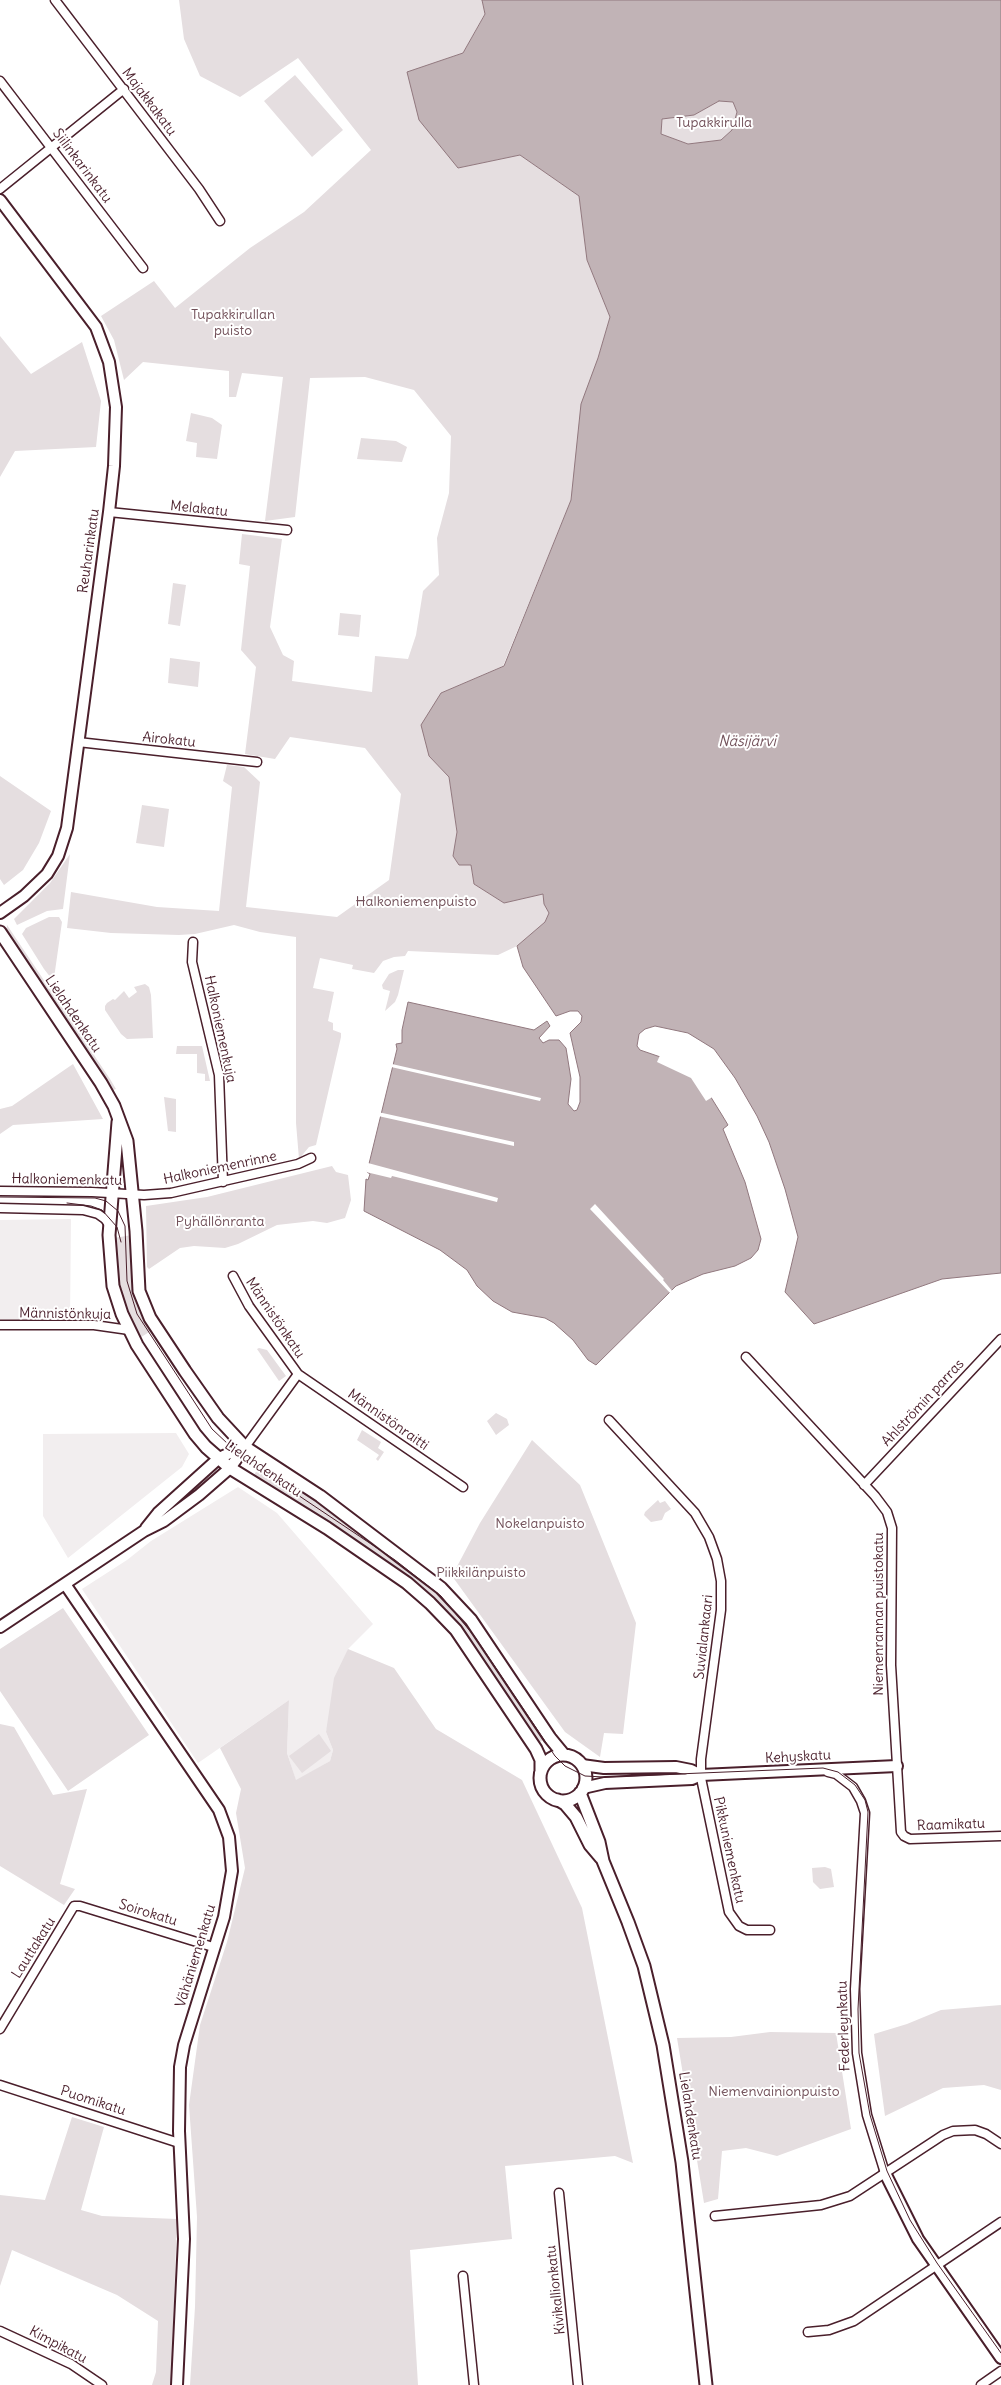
<!DOCTYPE html>
<meta charset="utf-8">
<style>
body{margin:0}
canvas{display:block;background:#fff}
</style>
<canvas width="1001" height="2385"></canvas>
<script>
const c = document.querySelector('canvas').getContext('2d');
c.lineJoin = 'round';
function fill(path, color) {
  c.fillStyle = color;
  c.fill(path, 'evenodd');
}
function toPath(rows) {
  const path = new Path2D();
  for (const r of rows) {
    if (r.length === 3) {
      path.moveTo(r[0] + r[2], r[1]);
      path.arc(r[0], r[1], r[2], 0, 2 * Math.PI);
      continue;
    }
    path.moveTo(r[0], r[1]);
    for (let i = 2; i < r.length; i += 2) path.lineTo(r[i], r[i + 1]);
  }
  return path;
}
function trace(path, color, width, dash) {
  c.strokeStyle = color;
  c.lineWidth = width;
  c.lineCap = dash ? 'butt' : 'round';
  c.setLineDash(dash || []);
  c.stroke(path);
}
function label(font, color, halo, rows, align = 'center') {
  c.font = font + ' Delius,sans-serif';
  c.lineWidth = 4;
  c.setLineDash([]);
  c.textBaseline = 'middle';
  c.strokeStyle = halo;
  c.fillStyle = color;
  for (const [text, x, y, turn = 0] of rows) {
    c.save();
    c.translate(x, y);
    c.rotate((+turn || 0) * Math.PI / 180);
    c.textAlign = isNaN(turn) ? turn : align;
    if (halo) c.strokeText(text, 0, 0);
    c.fillText(text, 0, 0);
    c.restore();
  }
}
const built = toPath([
 [71,1219,70,1321,0,1321,0,1220],
 [176,1433,189,1454,182,1467,68,1558,43,1516,43,1434],
 [238,1487,277,1513,373,1624,348,1649,326,1732,333,1750,330,1761,296,1781,287,1753,289,1700,198,1763,82,1589,127,1560,151,1541]
]);
const green = toPath([
 [179,0,482,0,485,13,463,53,408,72,458,168,520,155,579,196,587,260,610,317,598,358,576,463,571,500,503,666,441,693,429,756,449,777,457,832,453,856,459,865,471,865,474,884,504,903,543,894,544,904,549,913,545,922,517,946,498,955,408,951,405,956,394,957,383,961,374,973,352,969,353,965,320,958,313,988,334,992,328,1021,333,1023,333,1030,341,1033,341,1037,316,1145,309,1147,299,1159,296,1123,296,937,260,932,234,925,195,934,179,935,111,933,67,928,71,892,157,907,219,911,232,787,223,781,227,765,244,767,260,782,246,907,337,917,389,880,401,794,365,748,290,737,275,759,245,754,256,667,241,650,250,566,239,564,242,534,282,539,270,627,283,655,294,661,292,681,372,692,375,656,408,659,416,635,423,591,439,575,437,538,449,493,451,436,414,390,365,377,310,378,295,517,265,521,283,377,242,373,236,397,229,397,229,371,143,362,124,380,114,340,101,316,154,281,175,308,250,248,304,212,371,150,298,58,240,97,200,76,184,39],
 [295,75,343,130,312,157,264,101],
 [719,101,733,102,737,112,732,130,721,140,688,144,661,134,662,119,694,115],
 [0,336,31,374,82,342,101,401,96,447,15,451,0,477],
 [191,413,212,418,222,425,217,459,196,457,197,443,186,441],
 [361,438,396,441,407,447,402,462,357,459],
 [173,583,186,585,180,626,168,624],
 [340,613,361,615,359,637,338,635],
 [170,658,200,662,198,687,168,683],
 [0,776,51,811,39,843,23,870,4,885,0,879],
 [142,805,169,809,164,847,136,843],
 [70,854,63,909,47,911,17,925,14,919,50,883],
 [49,917,59,917,62,922,54,978,51,978,44,969,22,934,26,928],
 [7,925,110,1079,116,1089,113,1090,30,965,7,931],
 [398,970,404,970,398,995,395,1002,385,1011,390,991,383,989,382,985,389,974],
 [145,984,149,987,151,995,153,1038,127,1039,121,1034,105,1010,105,1006,107,1003,113,999,115,1000,124,991,129,998,137,992,134,987],
 [177,1046,202,1046,210,1081,205,1081,205,1074,197,1073,197,1054,176,1054],
 [73,1064,103,1119,13,1125,0,1134,0,1109,12,1106],
 [164,1097,176,1099,176,1132,168,1131],
 [332,1166,336,1172,348,1175,351,1200,345,1218,327,1223,313,1221,277,1225,238,1244,225,1248,194,1246,180,1248,149,1269,147,1267,146,1206,207,1197],
 [132,1235,134,1290,154,1329,138,1339,128,1317,116,1278,114,1238],
 [259,1348,267,1350,286,1376,279,1381,257,1349],
 [496,1413,507,1419,509,1425,496,1435,487,1421],
 [362,1430,381,1442,378,1448,384,1452,378,1461,376,1459,379,1455,357,1440],
 [532,1440,580,1485,636,1623,623,1734,604,1733,600,1757,565,1732,452,1576,480,1523],
 [261,1464,305,1493,324,1503,410,1566,456,1608,546,1738,537,1744,456,1625,252,1478],
 [658,1500,660,1503,665,1501,671,1509,665,1513,662,1520,651,1522,644,1515,645,1512],
 [63,1608,149,1735,68,1791,0,1691,0,1649],
 [348,1649,394,1668,436,1729,522,1780,582,1908,633,2163,615,2156,505,2166,512,2239,410,2250,418,2385,190,2385,195,2307,197,2217,189,2105,200,2025,227,1942,245,1868,236,1813,241,1789,220,1748,289,1700,287,1753,296,1780,330,1761,333,1750,326,1732,334,1678],
 [0,1724,14,1727,53,1795,87,1789,60,1884,75,1889,64,1905,0,1866],
 [319,1734,331,1751,302,1773,289,1756],
 [825,1867,831,1869,834,1887,820,1889,813,1882,812,1868],
 [1001,2005,1001,2090,984,2085,943,2088,885,2116,874,2034,907,2024,941,2010],
 [770,2032,836,2033,851,2129,777,2156,746,2148,722,2151,718,2199,704,2203,677,2038,731,2037],
 [72,2117,104,2127,81,2210,102,2216,177,2219,171,2385,152,2385,156,2372,158,2321,117,2295,12,2250,0,2286,0,2195,45,2200]
]);
const water = toPath([
 [482,0,1001,0,1001,1273,942,1279,814,1324,785,1292,798,1237,785,1189,769,1142,757,1116,735,1078,714,1049,688,1033,655,1026,645,1029,639,1034,637,1046,640,1050,678,1063,699,1078,722,1115,728,1125,723,1129,745,1182,761,1239,758,1250,751,1258,735,1266,703,1274,676,1286,596,1365,588,1360,573,1340,554,1323,545,1318,512,1312,493,1301,477,1286,467,1270,440,1250,364,1211,366,1179,368,1180,370,1174,367,1172,397,1049,396,1044,402,1043,402,1030,408,1002,534,1030,547,1021,550,1026,539,1038,543,1043,549,1040,559,1040,566,1048,571,1079,568,1104,574,1111,577,1110,580,1102,580,1077,570,1033,581,1022,582,1016,578,1011,570,1011,556,1016,523,967,517,946,545,922,549,913,544,904,543,894,504,903,474,884,471,865,459,865,453,856,457,832,449,777,429,756,421,725,441,693,504,666,571,500,581,404,598,358,610,317,587,260,579,196,520,155,458,168,419,120,407,72,463,53,485,14,482,0],
 [719,101,733,102,737,112,732,130,721,140,688,144,661,134,662,119,694,115,719,101]
]);
const pier = toPath([
 [661,1053,691,1068,701,1077,714,1096,706,1101,691,1078,657,1062],
 [391,1064,392,1064,541,1098,540,1101,391,1067],
 [378,1112,514,1142,514,1146,378,1116],
 [368,1163,498,1198,497,1202,392,1176,391,1178,366,1172],
 [595,1204,664,1279,663,1280,673,1292,671,1294,590,1209]
]);
const minor = toPath([
 [55,0,199,189,220,221],
 [0,81,143,268],
 [0,189,124,89],
 [109,512,287,530],
 [78,742,257,762],
 [193,942,192,962,219,1075,223,1182],
 [0,1191,92,1192,144,1195,171,1193,298,1164,311,1158],
 [0,1208,83,1210,98,1214,105,1219,110,1226],
 [233,1276,249,1306,298,1374,245,1447],
 [0,1325,94,1325,129,1330],
 [746,1357,875,1496,887,1512,892,1528,891,1665,901,1832,904,1836,910,1839,1001,1836],
 [298,1374,463,1487],
 [609,1420,695,1513,709,1537,717,1559,721,1581,721,1610,701,1759,701,1778,729,1912,739,1926,747,1930,770,1930],
 [864,1485,1001,1339],
 [828,1772,836,1774,853,1787,861,1801,865,1813,855,1989,857,2053,867,2115,885,2173],
 [0,2029,74,1906,80,1906,213,1947],
 [0,2085,179,2143],
 [559,2193,578,2385],
 [715,2216,821,2205,850,2196,943,2135,953,2131,975,2130,986,2134,1001,2144],
 [463,2276,474,2385],
 [0,2331,71,2364,102,2385],
 [808,2332,829,2330,854,2321,1001,2222],
 [981,2385,1001,2371]
]);
const tertiary = toPath([
 [0,200,96,327,109,362,116,407,114,466,109,512,67,828,58,856,47,874,24,896,0,913],
 [146,1528,158,1513,219,1458,243,1447],
 [65,1584,219,1810,229,1837,232,1871,224,1917,184,2045,180,2067,179,2131,184,2239,177,2385],
 [0,1627,144,1531,164,1521,199,1495,230,1468,245,1447],
 [582,1765,604,1768,676,1767,691,1770,701,1775],
 [583,1788,605,1783,692,1779,701,1775,897,1766],
 [885,2173,918,2239,1001,2358]
]);
const secondary = toPath([
 [0,932,101,1083,114,1106,127,1141,136,1231,139,1291,150,1318,185,1371,218,1418,245,1447,320,1496,441,1588,471,1620,550,1738,564,1755],
 [118,1122,109,1235,113,1286,122,1314,137,1345,195,1434,206,1447,230,1468,327,1528,407,1583,430,1603,456,1630,536,1749,541,1760,541,1770],
 [563,1778,23],
 [580,1793,599,1842,603,1861,628,1922,644,1966,663,2045,682,2162,706,2385],
 [558,1800,565,1804,576,1817,590,1845,601,1858]
]);
const tram = toPath([
 [0,1197,95,1198,106,1201,118,1211,125,1226,127,1281,137,1314,212,1429,244,1459,395,1560,441,1596,475,1637,555,1756,565,1766,585,1776,604,1777,823,1768,838,1772,855,1785,865,1800,868,1812,858,2009,859,2053,870,2115,887,2171,910,2220,937,2263,1001,2353],
 [67,1203,91,1206,102,1210,117,1227,121,1242]
]);
const streetNames = [
 ["Majakkakatu",149,102,53],
 ["Siilinkarinkatu",82,166,53],
 ["Melakatu",199,509,6],
 ["Reuharinkatu",89,551,-82],
 ["Airokatu",169,740,6],
 ["Lielahdenkatu",73,1014,56],
 ["Halkoniemenkuja",220,1029,78],
 ["Halkoniemenrinne",220,1168,-12],
 ["Halkoniemenkatu",67,1180,1],
 ["Männistönkuja",65,1314,1],
 ["Männistönkatu",275,1318,56],
 ["Ahlströmin parras",923,1403,-47],
 ["Männistönraitti",388,1420,35],
 ["Lielahdenkatu",263,1469,34],
 ["Niemenrannan puistokatu",879,1614,-90],
 ["Suvialankaari",704,1637,-84],
 ["Kehyskatu",798,1757,-3],
 ["Raamikatu",951,1825,-2],
 ["Pikkuniemenkatu",729,1850,78],
 ["Soirokatu",148,1913,17],
 ["Lauttakatu",34,1948,-58],
 ["Vähäniemenkatu",196,1956,-73],
 ["Federleynkatu",844,2026,-92],
 ["Puomikatu",93,2101,18],
 ["Lielahdenkatu",690,2116,81],
 ["Kivikallionkatu",556,2290,-96],
 ["Kimpikatu",58,2345,28]
];
const parkNames = [
 ["Tupakkirulla",714,123],
 ["Tupakkirullan",233,315],
 ["puisto",233,331],
 ["Halkoniemenpuisto",416,902],
 ["Pyhällönranta",220,1222],
 ["Nokelanpuisto",540,1524],
 ["Piikkilänpuisto",481,1573],
 ["Niemenvainionpuisto",774,2092]
];
const waterNames = [
 ["Näsijärvi",747,742]
];
fill(built, '#f2eeef');
fill(green, '#e5dee0');
fill(water, '#c1b3b6');
trace(water, '#91787e', 1);
fill(pier, '#fff');
trace(minor, '#4a1f2b', 11);
trace(tertiary, '#4a1f2b', 14);
trace(secondary, '#4a1f2b', 15);
trace(minor, '#fff', 8);
trace(tertiary, '#fff', 10);
trace(secondary, '#fff', 11);
trace(tram, '#4a1f2b', 1);
label('14px', '#4a1f2b', '#fff', streetNames);
label('14px', '#714f58', '#fff', parkNames);
label('italic 15px', '#74535c', '#fff', waterNames);
</script>
